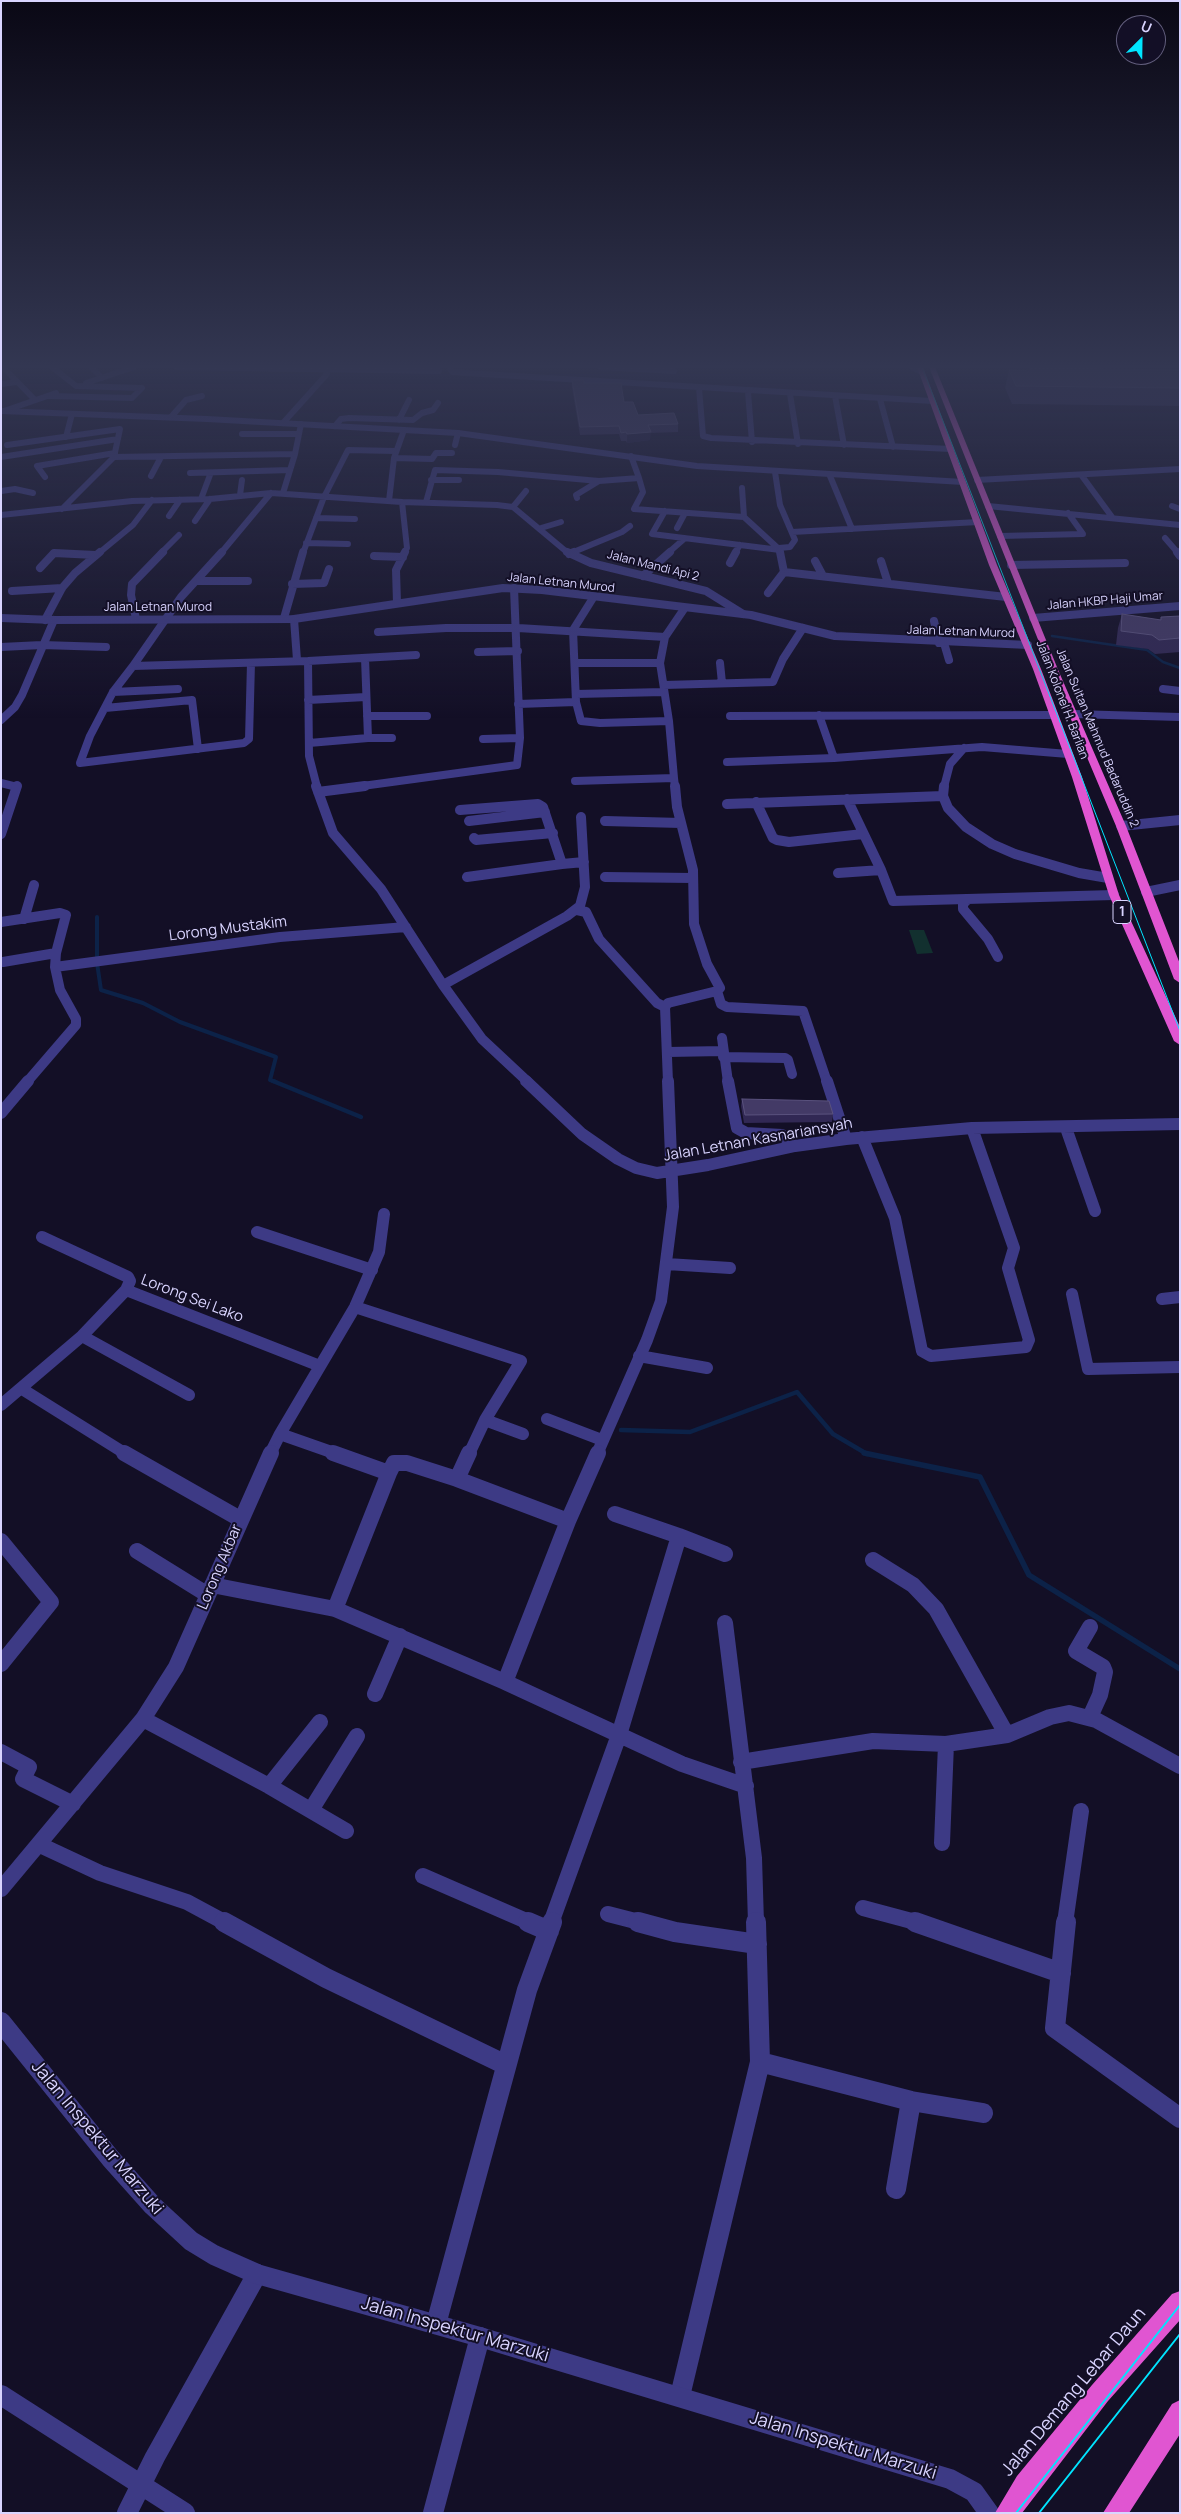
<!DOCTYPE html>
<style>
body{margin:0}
#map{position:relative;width:1181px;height:2514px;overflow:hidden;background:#130f26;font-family:Manrope,sans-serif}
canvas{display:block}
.frame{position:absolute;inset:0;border:2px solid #d9d4ff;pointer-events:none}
.north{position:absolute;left:1116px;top:15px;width:50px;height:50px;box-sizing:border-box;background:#130f26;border:1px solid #625e7d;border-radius:50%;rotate:23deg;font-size:14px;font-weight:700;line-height:20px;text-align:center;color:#d9d4ff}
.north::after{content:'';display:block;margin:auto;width:18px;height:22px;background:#00e5ff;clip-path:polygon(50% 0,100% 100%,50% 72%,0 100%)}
</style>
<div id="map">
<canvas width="1181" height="2514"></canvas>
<div class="frame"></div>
<div class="north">U</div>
</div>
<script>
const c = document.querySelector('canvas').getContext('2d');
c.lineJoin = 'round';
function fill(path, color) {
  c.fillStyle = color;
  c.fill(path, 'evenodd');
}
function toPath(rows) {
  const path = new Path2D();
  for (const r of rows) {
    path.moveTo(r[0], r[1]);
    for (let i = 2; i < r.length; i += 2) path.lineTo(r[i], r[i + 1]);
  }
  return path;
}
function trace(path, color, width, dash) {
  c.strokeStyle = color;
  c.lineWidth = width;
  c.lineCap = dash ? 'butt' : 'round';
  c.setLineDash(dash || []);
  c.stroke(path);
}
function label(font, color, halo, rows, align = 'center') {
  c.font = font + ' Manrope,sans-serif';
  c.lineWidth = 4;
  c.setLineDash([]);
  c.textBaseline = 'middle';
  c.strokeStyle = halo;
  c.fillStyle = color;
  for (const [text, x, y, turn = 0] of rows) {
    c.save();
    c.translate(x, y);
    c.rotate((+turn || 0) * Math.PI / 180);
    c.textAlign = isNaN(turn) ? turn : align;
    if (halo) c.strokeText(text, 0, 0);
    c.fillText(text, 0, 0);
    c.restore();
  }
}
const green = toPath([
 [909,930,924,930,933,953,917,954]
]);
const streamFar3 = toPath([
 [1052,636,1147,650,1163,662,1180,668]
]);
const streamFar2 = toPath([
 [97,917,97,959],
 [97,963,101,990,143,1003,180,1022,276,1057,270,1080,276,1082]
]);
const streamFar1 = toPath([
 [273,1081,361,1117],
 [621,1430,690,1432,797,1392,833,1434,867,1454]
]);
const stream = toPath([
 [864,1453,980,1477,1029,1575,1180,1669]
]);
const minorFar5 = toPath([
 [3,367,35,400],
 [91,367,102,378],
 [177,367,439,371],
 [450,367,452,372,466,373,932,401],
 [601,367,674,371],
 [912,367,922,372],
 [86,383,134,367],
 [1,384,17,382],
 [699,388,703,436,711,438,951,449],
 [748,392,752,442],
 [790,394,798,444],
 [49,396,132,398,142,388,76,386,52,367],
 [835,396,844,445],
 [880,399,893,447],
 [4,411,56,393],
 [171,417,186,400,202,396],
 [399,420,409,400],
 [283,423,327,374,327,367],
 [335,426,341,419,349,418,413,420,422,413,433,410,438,403],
 [242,434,299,434],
 [66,437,72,414],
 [7,445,120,429,114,457,62,509],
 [455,445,458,433],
 [1,457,118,439],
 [114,457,295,454],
 [394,458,432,459,436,453,452,453],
 [775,472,780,505,795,540,790,547,779,548],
 [190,473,290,470],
 [151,476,161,457],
 [830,476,852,529],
 [1082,476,1112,517],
 [45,477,37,466,115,453],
 [639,478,643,492,634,509,744,517],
 [431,480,459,480],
 [977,480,1180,469],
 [742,488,744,517,780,550,781,553],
 [1,491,15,489,33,493],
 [283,493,295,454,301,424],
 [240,495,242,480],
 [577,498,576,495,599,481,639,478,631,456],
 [201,499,210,475],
 [389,501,394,458,404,430],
 [402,502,407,548,404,553],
 [426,502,435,470,498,472,599,481],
 [988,506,1180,525],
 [1172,506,1180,509],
 [513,507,526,491],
 [665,511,652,534,780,550],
 [1,515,132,501,210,499,271,493,402,502,497,505,513,507,568,553],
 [169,516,180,500],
 [316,518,355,519],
 [195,521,210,499],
 [541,528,561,522],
 [677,528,685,513],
 [792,532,978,522],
 [1000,536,1083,534,1068,513],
 [1165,538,1178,553],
 [306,543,348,544],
 [53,553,59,553],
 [99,553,133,525,152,500],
 [161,553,179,535],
 [221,553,271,493],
 [303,553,324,497,348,450,395,451],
 [571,553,622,532,630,526],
 [668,553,684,539],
 [735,553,740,545]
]);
const minorFar4 = toPath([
 [567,552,591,563,706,591,743,614],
 [1177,552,1180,556],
 [569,554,574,552],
 [374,556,403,557],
 [815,561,823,576],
 [881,561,888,583],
 [730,563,736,552],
 [1011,565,1125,563],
 [40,568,54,553,95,555],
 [784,572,1006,597],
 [643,576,670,552],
 [196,581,248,581],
 [292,584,324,583,329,569],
 [12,591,62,588],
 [768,593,784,572,780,552],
 [593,598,573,630,576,702,581,721,600,723,669,721],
 [397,603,396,570,405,552],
 [284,618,303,552],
 [1033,618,1180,606],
 [136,619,131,595,132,584,163,552],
 [294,619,297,660],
 [45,620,62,588,75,573,100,552],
 [934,621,939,643],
 [378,632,446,628,518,628,665,637],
 [944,643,949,660],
 [1,647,42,645,106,647],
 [478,652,518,651],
 [308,661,309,756,317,787],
 [251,663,249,739,244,743,80,763,90,736,113,692,133,666,308,661,416,655],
 [575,663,660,663],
 [720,663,722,683],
 [133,666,181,597,222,552],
 [664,685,773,682,783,659,803,628],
 [1163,689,1180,691],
 [113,692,178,689],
 [576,694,664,692],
 [308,700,366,697],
 [518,704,576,702],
 [105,708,192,700,198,749],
 [1073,714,1180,717],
 [819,715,834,758],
 [367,716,427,716],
 [730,716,1054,715],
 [1,720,15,707,22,695,54,620],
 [368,738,392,738],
 [483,739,520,738],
 [309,743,368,738,365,658],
 [727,762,834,758,982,747,1068,754],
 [674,778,675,787],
 [575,781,674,778,669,721,660,663,665,637,684,609],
 [1,783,17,787],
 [355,787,517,765,520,738,514,588],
 [944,787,950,764,964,748]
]);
const minorFar3 = toPath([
 [316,786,333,833,381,889,443,985,482,1039,528,1082],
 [944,786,943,796,948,808,966,827,992,844,1015,854,1079,873,1108,878],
 [318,792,365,786],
 [847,799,881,870],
 [756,802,773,838,777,840,789,842,863,834],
 [727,804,943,796],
 [460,810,538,804,543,807,562,864,584,862],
 [469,821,545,812],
 [605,821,681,823],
 [1121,826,1180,820],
 [1,834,17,786],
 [474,838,476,840,553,833],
 [838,873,881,870,893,901,1114,895],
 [467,877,562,864],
 [605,877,693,878],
 [1146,892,1180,885],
 [968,899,963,904,963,909,988,939,998,957],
 [577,910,586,912,599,939,657,1003,665,1007],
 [24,919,34,885],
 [1,922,60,913,66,915,56,953,3,962],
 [55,967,280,937,406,927],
 [443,985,567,916,580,906,585,887,581,817],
 [717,991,721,1004,727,1007,803,1011,827,1082],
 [665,1007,668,1003,717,991,720,988,707,964,694,924,693,870,677,807,675,786],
 [665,1007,668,1082],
 [722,1038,728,1082],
 [668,1052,723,1051],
 [723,1057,785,1058,788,1060,792,1074],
 [27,1082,76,1025,76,1019,60,990,55,967,56,953]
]);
const minorFar2 = toPath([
 [526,1081,582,1134,618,1159,636,1168,657,1173,708,1165,795,1146,846,1139,972,1128,1180,1124],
 [728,1081,737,1128,746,1133,782,1135,795,1146],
 [827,1081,846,1139],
 [1,1113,28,1081],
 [1066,1128,1095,1211],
 [862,1137,895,1218,922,1351,931,1356,1026,1347,1029,1340,1008,1268,1014,1248,972,1128],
 [257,1232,372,1270],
 [667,1264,730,1268],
 [126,1290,320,1366],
 [1072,1294,1088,1369,1180,1367],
 [1162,1299,1180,1297],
 [355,1307,521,1361,485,1420,469,1454],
 [82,1336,189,1395],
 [639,1356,707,1368],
 [22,1389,126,1454],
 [1,1405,82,1336,126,1290,130,1281,128,1277,42,1237],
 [547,1419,602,1440],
 [485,1420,523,1434],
 [280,1434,337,1454],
 [270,1454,280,1434,355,1307,379,1252,384,1214],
 [597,1454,647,1340,661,1301,673,1207,668,1081]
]);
const minorFar1 = toPath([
 [124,1453,240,1519],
 [333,1453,389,1473,394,1463,407,1463,457,1479,568,1521],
 [457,1479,469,1453],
 [679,1536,725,1554],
 [1,1541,51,1602,1,1664],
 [137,1551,208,1595],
 [873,1560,913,1585,936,1609,1007,1735],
 [212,1585,335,1609,505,1682,682,1764,746,1786],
 [335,1609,389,1473],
 [725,1623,754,1858,756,1923],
 [1090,1627,1076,1651,1103,1667,1105,1672,1100,1695,1090,1717],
 [505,1682,568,1521,598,1453],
 [375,1694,400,1636],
 [143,1719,269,1786,346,1831],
 [1,1752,29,1767,23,1779,73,1804],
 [741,1762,873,1741,946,1744,1007,1735,1050,1717,1069,1713,1096,1720,1180,1766],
 [269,1786,320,1722],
 [311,1810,357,1736],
 [942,1843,946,1744],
 [40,1845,100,1873,187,1902,226,1923],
 [423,1876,531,1923],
 [1,1889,143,1719,176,1667,271,1453],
 [863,1908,919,1923],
 [608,1914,643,1923],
 [551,1923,619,1735,679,1536,615,1514],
 [1065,1923,1081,1811]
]);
const minor = toPath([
 [224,1922,326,1978,506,2065],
 [528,1922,549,1931],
 [638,1922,675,1932,757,1944],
 [915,1922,1061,1973],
 [1066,1922,1055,2028,1180,2118],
 [760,2062,911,2101,983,2113],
 [896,2189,911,2101],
 [436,2324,527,1990,552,1922],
 [1,2395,185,2513],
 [680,2396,760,2062,756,1922],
 [127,2513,155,2457,257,2274],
 [433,2513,480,2337]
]);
const tertiaryFar2 = toPath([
 [1,411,207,419,458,433,697,466,963,482]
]);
const tertiaryFar1 = toPath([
 [1,618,54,620,294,619,503,588,542,590,751,615,835,636,1028,645]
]);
const tertiary = toPath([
 [1,2022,111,2159,153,2206,191,2241,214,2255,257,2274,480,2337,950,2479,974,2492,989,2513]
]);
const trunk = toPath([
 [917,367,923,367,997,565,1041,669,1082,777,1119,895,1180,1027,1180,1045,1174,1041,1109,895,1072,777,1033,669,989,565,917,367],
 [929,367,935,367,1059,672,1126,826,1180,964,1180,983,1174,979,1116,826,1051,672,929,367],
 [1180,2291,1180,2320,1108,2401,1022,2513,995,2513,1017,2476,1092,2385,1172,2294,1180,2291],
 [1180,2400,1180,2434,1129,2513,1103,2513,1172,2404,1180,2400]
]);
const tramFar1 = toPath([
 [922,367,1180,1031]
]);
const tram = toPath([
 [1016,2513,1180,2305],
 [1039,2513,1180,2334]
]);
const wall = toPath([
 [1030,368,1180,370,1180,406,1012,404,1005,388,1009,370,1029,371],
 [572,380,584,383,624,402,638,415,678,424,678,432,650,433,650,440,627,443,626,441,621,441,619,434,580,435,572,388],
 [1122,614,1160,620,1161,617,1180,616,1180,652,1155,654,1148,649,1116,645,1118,628],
 [742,1099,833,1114,832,1122,744,1123,741,1106]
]);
const shadedWall = toPath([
 [651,432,650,440,627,443,627,434]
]);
const building = toPath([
 [1030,368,1180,370,1180,388,1016,386,1009,370,1031,371,1030,368],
 [572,380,584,380,584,383,621,383,624,402,633,402,638,415,674,413,678,424,648,425,651,432,627,434,626,432,621,433,619,426,580,427,572,380],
 [1122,614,1161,620,1161,617,1180,616,1180,638,1159,640,1152,635,1121,631,1122,614],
 [742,1099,829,1101,833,1114,745,1115,742,1099]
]);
const farStreetnames = [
 ["Jalan Mandi Api 2",653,566,14],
 ["Jalan Letnan Murod",561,583,6],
 ["Jalan HKBP Haji Umar",1105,601,-5],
 ["Jalan Letnan Murod",158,608],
 ["Jalan Letnan Murod",961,632,2],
 ["Jalan Kolonel H. Barlian",1062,700,69],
 ["Jalan Sultan Mahmud Badaruddin 2",1097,738,67]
];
const shields = [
 [1122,912,18]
];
const shieldNames = [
 ["1",1122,912]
];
const streetNames = [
 ["Lorong Mustakim",228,929,-7],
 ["Jalan Letnan Kasnariansyah",758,1140,-10],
 ["Lorong Sei Lako",192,1299,21],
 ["Lorong Akbar",220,1567,-67]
];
const nearStreetnames = [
 ["Jalan Inspektur Marzuki",97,2138,50],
 ["Jalan Inspektur Marzuki",455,2330,16],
 ["Jalan Demang Lebar Daun",1074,2392,-50],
 ["Jalan Inspektur Marzuki",843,2446,17]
];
fill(green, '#12302f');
trace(streamFar3, '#0c2248', 2.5);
trace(streamFar2, '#0c2248', 4);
trace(streamFar1, '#0c2248', 4.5);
trace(stream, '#0c2248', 5.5);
trace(minorFar5, '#3d3a85', 6);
trace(minorFar4, '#3d3a85', 8);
trace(minorFar3, '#3d3a85', 10);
trace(minorFar2, '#3d3a85', 12);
trace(minorFar1, '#3d3a85', 16);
trace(minor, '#3d3a85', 20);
trace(tertiaryFar2, '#3d3a85', 6);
trace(tertiaryFar1, '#3d3a85', 8);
trace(tertiary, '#3d3a85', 20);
fill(trunk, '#e055d1');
trace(tramFar1, '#00e5ff', 1);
trace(tram, '#00e5ff', 2);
fill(wall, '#312854');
fill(shadedWall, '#1d163a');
fill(building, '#433a66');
trace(building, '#5a527e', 1);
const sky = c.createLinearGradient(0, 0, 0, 719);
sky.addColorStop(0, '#0a0815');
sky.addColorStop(0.51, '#333752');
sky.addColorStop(1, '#33375200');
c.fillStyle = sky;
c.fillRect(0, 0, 1181, 719);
label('12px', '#d9d4ff', '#130f26', farStreetnames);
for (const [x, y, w] of shields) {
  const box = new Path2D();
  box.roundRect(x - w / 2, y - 11.5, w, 23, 4);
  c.fillStyle = '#130f26';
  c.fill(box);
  trace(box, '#d9d4ff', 1);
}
label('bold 14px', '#d9d4ff', null, shieldNames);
label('15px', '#d9d4ff', '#130f26', streetNames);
label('18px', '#d9d4ff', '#130f26', nearStreetnames);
</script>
